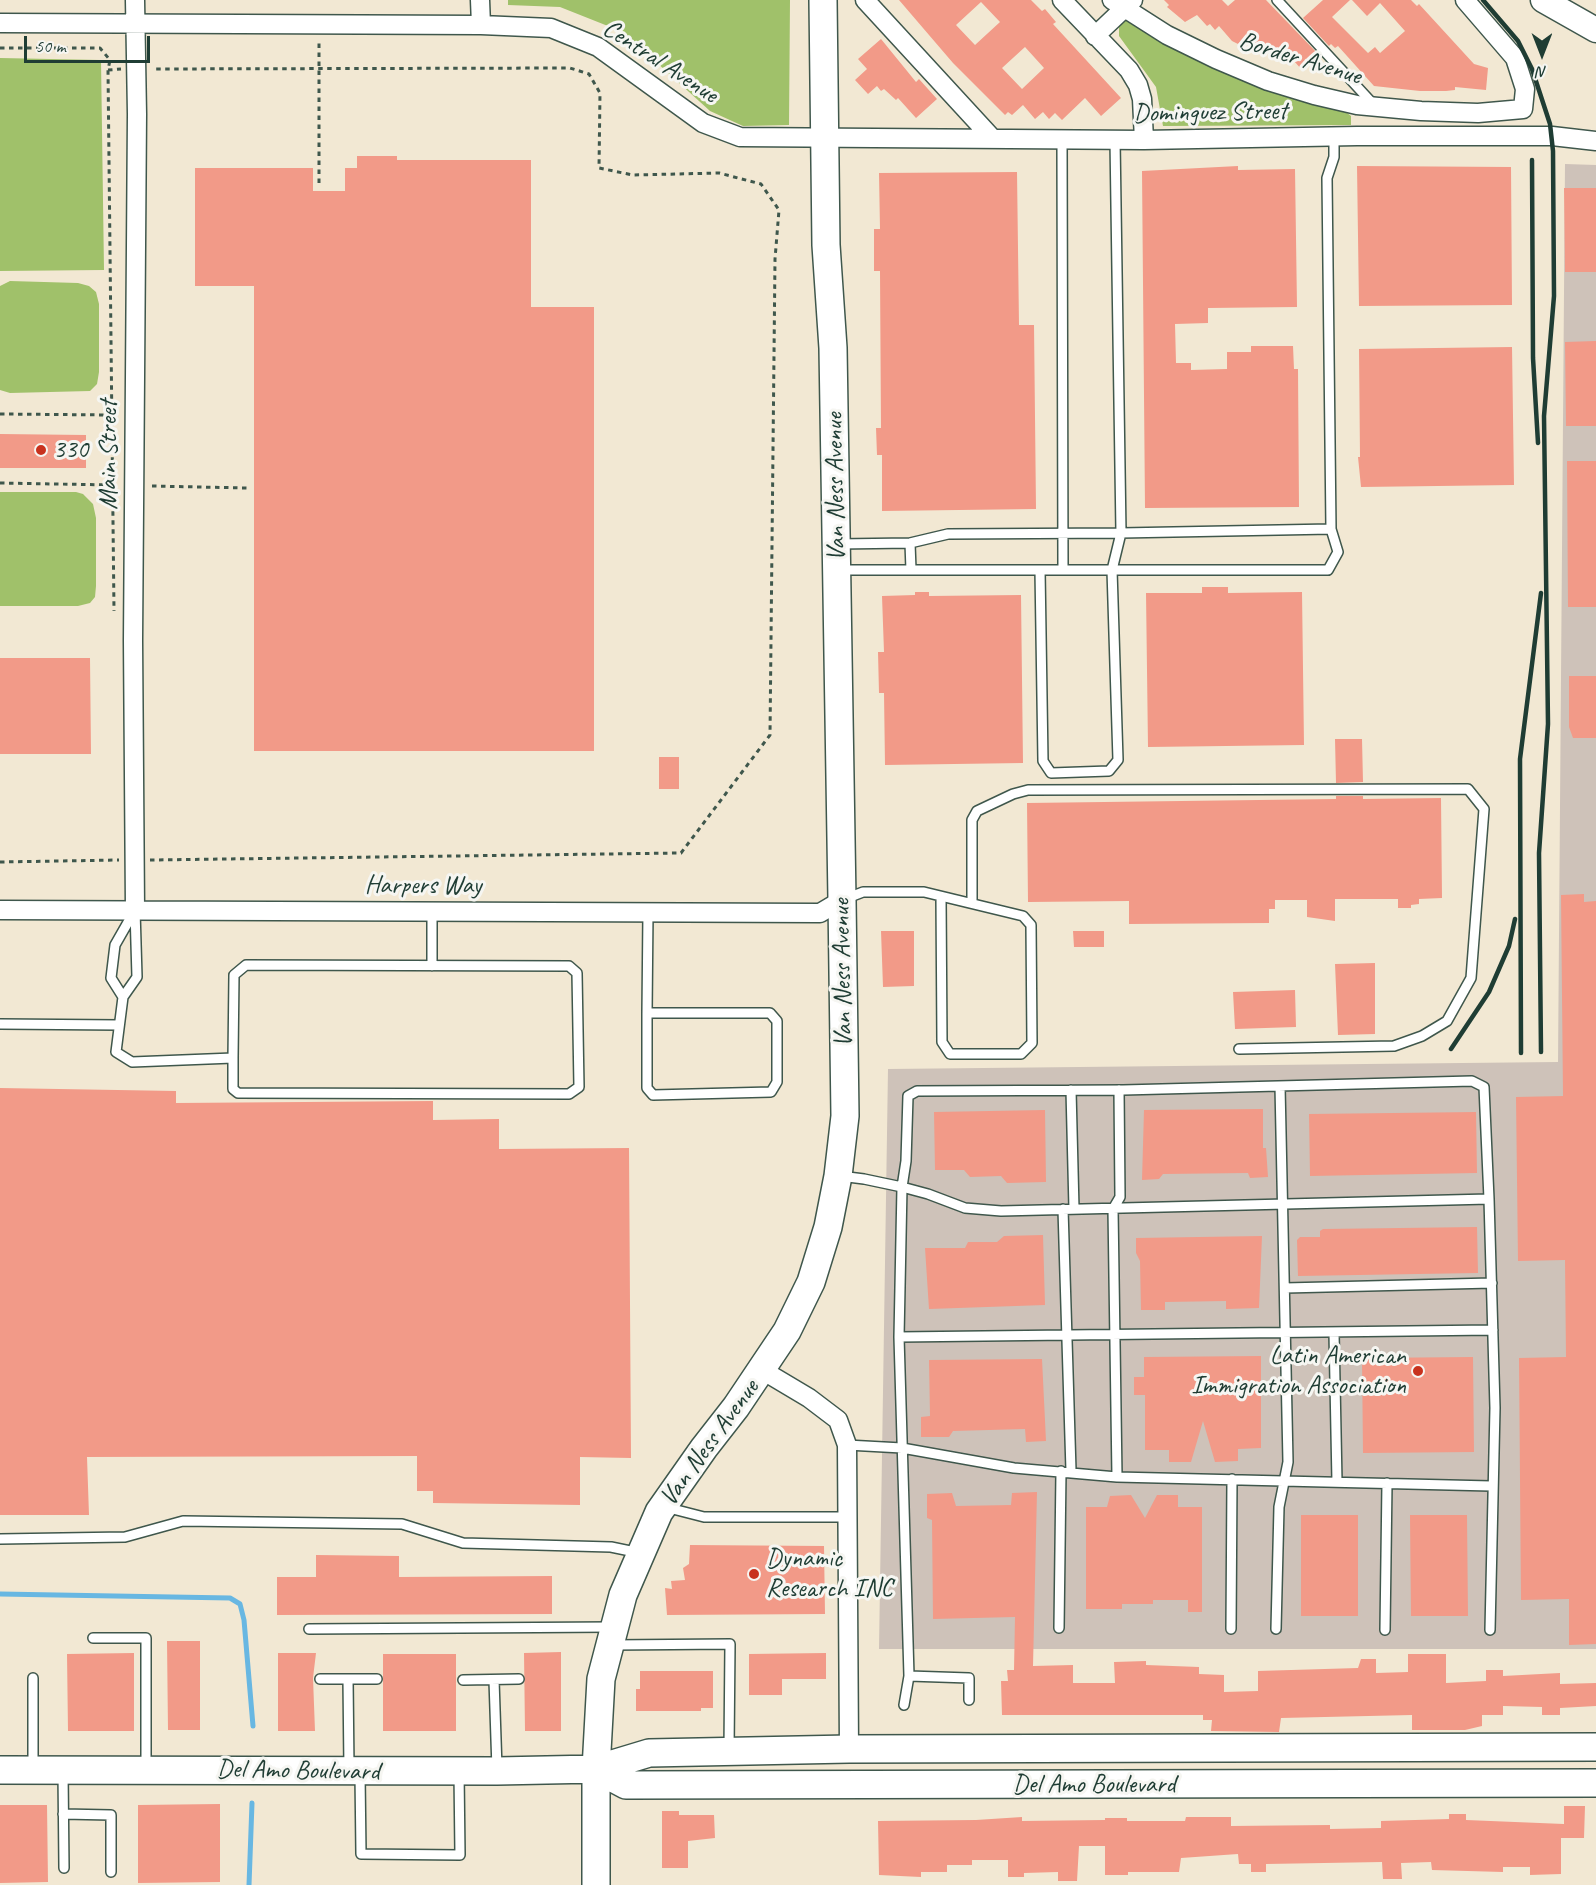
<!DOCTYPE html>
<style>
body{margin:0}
#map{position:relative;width:1596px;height:1885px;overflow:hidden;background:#f2e8d3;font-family:Caveat,sans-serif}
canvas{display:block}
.north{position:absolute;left:1512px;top:24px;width:60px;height:60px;-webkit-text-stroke:4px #f6f6f2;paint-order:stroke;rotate:180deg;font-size:16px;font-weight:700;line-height:24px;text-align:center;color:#1f3d34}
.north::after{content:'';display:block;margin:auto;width:21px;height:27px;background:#1f3d34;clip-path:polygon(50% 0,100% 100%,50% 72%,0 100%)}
.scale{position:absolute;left:24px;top:36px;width:126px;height:27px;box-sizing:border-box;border:3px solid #1f3d34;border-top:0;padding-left:8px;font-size:18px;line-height:21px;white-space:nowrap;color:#1f3d34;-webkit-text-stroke:4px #f6f6f2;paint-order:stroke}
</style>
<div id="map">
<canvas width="1596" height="1885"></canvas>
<div class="north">N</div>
<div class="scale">50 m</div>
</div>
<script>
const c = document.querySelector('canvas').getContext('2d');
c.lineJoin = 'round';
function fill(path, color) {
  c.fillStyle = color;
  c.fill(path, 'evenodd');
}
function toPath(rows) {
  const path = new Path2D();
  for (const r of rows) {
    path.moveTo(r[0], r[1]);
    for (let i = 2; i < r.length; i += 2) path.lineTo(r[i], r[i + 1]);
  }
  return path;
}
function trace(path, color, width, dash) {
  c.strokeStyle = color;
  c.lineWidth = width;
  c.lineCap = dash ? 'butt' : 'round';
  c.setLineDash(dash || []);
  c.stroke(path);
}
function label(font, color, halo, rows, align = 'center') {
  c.font = font + ' Caveat,sans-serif';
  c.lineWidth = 6;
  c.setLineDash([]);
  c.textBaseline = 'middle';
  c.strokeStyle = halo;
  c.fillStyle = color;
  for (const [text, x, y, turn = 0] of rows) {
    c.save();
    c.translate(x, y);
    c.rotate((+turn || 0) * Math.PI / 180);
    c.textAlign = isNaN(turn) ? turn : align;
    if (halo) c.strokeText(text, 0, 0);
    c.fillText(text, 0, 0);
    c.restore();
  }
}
const industrial = toPath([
 [1565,164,1596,165,1596,1649,879,1649,888,1069,1558,1062]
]);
const green = toPath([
 [508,0,790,0,789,125,743,126,710,111,623,32,560,7,508,5],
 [1124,21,1132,21,1346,112,1351,116,1351,125,1163,126,1156,87,1119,36,1119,27],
 [0,58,101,60,104,270,0,271],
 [10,281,78,283,89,286,96,292,99,304,99,372,97,384,90,391,10,393,0,390,0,286],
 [0,492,76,492,83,494,93,504,96,518,96,586,95,597,90,603,78,606,0,606]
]);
const stream = toPath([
 [0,1594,230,1598,240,1604,244,1620,253,1726],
 [249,1885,252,1803]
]);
const building = toPath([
 [899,0,1031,0,1042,11,1045,9,1056,22,1053,24,1121,98,1101,116,1085,98,1062,120,1055,113,1049,119,1043,112,1035,119,1023,105,1012,115,1008,112,1005,115,953,63],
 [981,2,1000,22,975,45,956,25],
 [1025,47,1044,68,1022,89,1002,68],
 [1164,0,1222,0,1228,6,1235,0,1266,0,1319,55,1302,70,1294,61,1289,65,1269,43,1257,53,1244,38,1238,44,1232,41,1219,26,1215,30,1210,24,1207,26,1197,15,1185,22,1167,7,1169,5],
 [1323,0,1350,0,1332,17,1368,53,1375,47,1380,53,1405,31,1380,3,1367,16,1352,0,1411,0,1417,6,1419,4,1474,64,1488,68,1486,90,1455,87,1455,90,1446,91,1420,91,1374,86,1338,46,1335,48,1331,44,1329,46,1303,18],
 [881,39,916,82,919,79,937,99,916,118,898,98,896,100,884,89,881,91,877,86,868,94,855,80,867,69,858,59],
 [357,156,397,156,397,160,531,160,531,307,594,307,594,751,254,751,254,286,195,286,195,168,313,168,313,191,345,191,345,168,357,168],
 [1238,166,1238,170,1295,169,1297,307,1208,308,1208,323,1175,324,1176,363,1191,363,1191,370,1227,369,1227,352,1251,352,1251,346,1293,346,1294,369,1298,369,1299,507,1145,508,1142,171],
 [1357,166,1511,167,1512,305,1359,306],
 [1017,172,1019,325,1034,325,1036,509,882,511,882,455,877,455,876,428,881,428,880,271,874,271,874,229,880,229,879,173],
 [1564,188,1596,188,1596,272,1565,272],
 [1596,341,1596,426,1566,426,1565,342],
 [1512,347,1514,485,1361,487,1358,457,1360,457,1359,349],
 [0,434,86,435,86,468,0,468],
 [1567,461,1596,461,1596,607,1568,607],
 [1202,587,1228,587,1228,593,1302,592,1304,745,1148,747,1146,593,1202,593],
 [915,592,929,592,929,596,1021,595,1023,763,885,765,884,693,879,693,878,652,884,652,882,596,915,595],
 [0,658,90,658,91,754,0,754],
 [1569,676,1596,676,1596,738,1573,738,1569,727],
 [1335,739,1362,739,1363,782,1336,783],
 [659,757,679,757,679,789,659,789],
 [1336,796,1363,796,1363,799,1441,798,1442,898,1419,899,1419,904,1411,905,1411,908,1398,908,1398,899,1335,899,1335,921,1307,917,1307,900,1275,900,1275,909,1269,909,1269,923,1129,924,1129,901,1028,902,1027,803,1336,799],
 [1584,894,1584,902,1596,901,1596,1644,1569,1645,1569,1599,1521,1600,1519,1358,1566,1357,1565,1260,1518,1261,1516,1097,1563,1096,1561,895],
 [881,931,914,931,914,986,883,987],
 [1073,931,1104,931,1104,947,1074,947],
 [1375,963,1375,1034,1338,1035,1335,964],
 [1295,990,1296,1027,1235,1029,1233,992],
 [0,1088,176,1091,176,1103,433,1101,433,1120,499,1119,499,1149,629,1148,631,1458,580,1457,580,1505,433,1503,433,1491,417,1491,417,1456,87,1457,89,1515,0,1515],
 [1263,1109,1263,1148,1266,1148,1268,1177,1250,1178,1248,1173,1163,1174,1159,1179,1142,1180,1144,1110],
 [1045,1110,1046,1182,1007,1183,1001,1176,970,1177,964,1170,935,1170,934,1112],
 [1476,1112,1477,1173,1310,1176,1309,1114],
 [1477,1227,1478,1273,1298,1276,1297,1240,1300,1237,1320,1237,1320,1231,1323,1229],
 [1043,1235,1045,1305,929,1309,925,1248,965,1248,968,1242,997,1242,1004,1236],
 [1262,1236,1259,1308,1226,1309,1226,1301,1165,1302,1165,1310,1141,1310,1140,1261,1136,1253,1136,1238],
 [1261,1356,1261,1448,1238,1449,1238,1461,1215,1462,1203,1421,1191,1462,1169,1462,1169,1450,1145,1450,1145,1395,1134,1395,1134,1377,1144,1377,1144,1357],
 [1473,1357,1474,1452,1363,1453,1362,1358],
 [1042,1359,1046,1441,1026,1442,1025,1429,953,1431,949,1437,921,1437,921,1417,930,1416,929,1360],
 [1037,1492,1033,1666,1073,1665,1073,1683,1115,1683,1114,1662,1146,1661,1146,1665,1199,1667,1199,1674,1224,1675,1224,1692,1258,1691,1258,1671,1358,1668,1361,1659,1376,1659,1376,1673,1408,1672,1408,1654,1446,1654,1446,1683,1486,1681,1486,1670,1503,1670,1503,1676,1560,1673,1560,1684,1596,1683,1596,1706,1560,1708,1560,1715,1542,1715,1542,1707,1503,1706,1503,1715,1482,1715,1482,1726,1465,1730,1412,1730,1412,1715,1281,1718,1279,1732,1211,1731,1212,1720,1203,1720,1203,1715,1002,1715,1001,1681,1008,1681,1007,1670,1014,1670,1015,1617,933,1619,932,1520,927,1518,927,1494,952,1493,956,1506,1011,1505,1012,1493],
 [1131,1495,1145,1518,1157,1495,1178,1495,1178,1507,1202,1507,1202,1612,1188,1612,1188,1600,1153,1600,1153,1604,1122,1604,1122,1609,1086,1609,1086,1507,1107,1507,1110,1496],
 [1301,1515,1358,1515,1358,1616,1301,1616],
 [1410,1515,1467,1515,1468,1616,1411,1616],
 [690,1545,824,1546,825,1614,667,1615,665,1588,672,1589,671,1581,685,1580,683,1568,689,1564],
 [316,1555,399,1556,399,1577,552,1576,552,1614,277,1615,277,1577,316,1577],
 [167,1641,200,1641,200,1730,168,1730],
 [561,1652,561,1731,525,1731,524,1653],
 [134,1653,134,1731,68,1731,67,1654],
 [278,1653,316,1653,313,1678,315,1731,278,1731],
 [826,1653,826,1679,782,1679,782,1695,749,1695,749,1654],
 [383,1654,456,1654,456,1731,383,1731],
 [640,1671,713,1671,713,1708,701,1708,701,1711,636,1711,636,1689,640,1689],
 [220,1804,220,1882,138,1883,138,1805],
 [0,1805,47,1805,48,1882,0,1883],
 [1564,1806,1585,1806,1584,1838,1561,1838,1561,1874,1530,1875,1530,1867,1503,1867,1503,1872,1432,1870,1431,1862,1401,1863,1402,1879,1383,1879,1382,1862,1266,1864,1266,1872,1251,1872,1251,1864,1239,1864,1238,1854,1181,1858,1179,1872,1128,1872,1128,1875,1105,1875,1105,1846,1079,1846,1077,1881,1058,1881,1058,1872,1024,1873,1024,1877,1008,1877,1008,1860,972,1860,972,1865,947,1865,947,1872,921,1872,921,1877,879,1875,878,1821,976,1820,1022,1817,1022,1821,1105,1820,1105,1818,1127,1818,1127,1821,1185,1821,1186,1817,1231,1817,1231,1826,1330,1825,1330,1829,1381,1828,1381,1821,1449,1819,1449,1814,1466,1814,1466,1820,1564,1824],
 [662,1811,679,1811,679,1815,714,1815,715,1838,688,1841,688,1868,662,1868]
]);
const path = toPath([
 [0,48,100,48,110,60,108,70,114,611],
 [108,70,121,69],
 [319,183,319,41],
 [0,414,112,415],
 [0,483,112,485],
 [152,486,247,488],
 [150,860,681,853,770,735,775,259,779,210,761,184,719,173,633,175,599,168,600,93,589,74,570,68,152,69],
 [0,862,119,860]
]);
const service = toPath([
 [1277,0,1374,105],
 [1062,140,1063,570],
 [1115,140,1121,533,1331,529],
 [910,543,911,570],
 [838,544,910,543,948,534,1121,533,1112,570,1118,760,1109,771,1051,773,1043,761,1040,570],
 [839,570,1328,570,1338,552,1331,529,1327,178,1334,157,1334,137],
 [845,899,863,892,924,892,1023,916,1031,925,1032,1043,1021,1054,950,1054,942,1042,941,897],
 [972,902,972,820,977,811,1013,794,1028,790,1468,789,1484,809,1471,978,1447,1021,1422,1036,1394,1046,1239,1049],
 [135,910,137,977,123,997,111,978,115,945,135,910],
 [432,911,432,966],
 [123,997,116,1052,132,1062,233,1058,233,1089,238,1093,569,1094,579,1087,577,973,569,966,246,965,234,975,233,1058],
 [647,1013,770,1013,777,1021,777,1082,771,1092,653,1095,647,1088,647,1013,648,912],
 [0,1024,119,1025],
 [1071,1090,1074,1209],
 [840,1176,864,1179,902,1187,928,1194,965,1208,1001,1211,1489,1199,1484,1087,1472,1081,1123,1090,917,1091,908,1096,906,1161,902,1187,899,1337,909,1676,969,1678,969,1700],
 [1489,1199,1495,1408,1490,1630],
 [1063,1209,1071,1471],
 [1285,1288,1492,1283],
 [1334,1333,1337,1482],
 [899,1337,1493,1330],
 [847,1445,902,1448,1014,1468,1117,1477,1491,1486],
 [1117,1477,1113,1209,1120,1197,1119,1090],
 [665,1507,704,1517,847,1517],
 [0,1539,125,1537,183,1521,402,1524,463,1543,611,1547,640,1553],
 [1059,1628,1061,1471],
 [309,1629,612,1627],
 [1231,1629,1232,1479],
 [1276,1629,1279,1507,1288,1462,1280,1086],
 [1385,1630,1387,1483],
 [93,1638,146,1638,146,1767],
 [612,1645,730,1644,729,1749],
 [33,1678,33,1767],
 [320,1679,377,1679],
 [348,1679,349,1769],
 [463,1680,519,1679],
 [494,1680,497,1769],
 [904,1705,909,1676],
 [63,1772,64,1868],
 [360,1774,361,1854,460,1855,459,1772],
 [63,1814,111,1815,111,1872]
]);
const minor = toPath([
 [480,0,481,25],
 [865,0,993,139],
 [1062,0,1129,70,1138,85,1142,99,1144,140],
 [1112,0,1167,35,1216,59,1268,81,1314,95,1357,105,1421,111,1478,113,1523,109,1525,89,1515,58,1465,0],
 [0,23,481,25,551,28,598,47,703,123,740,137,1144,140,1357,136,1552,136,1596,141],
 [1095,36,1133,0],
 [0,910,820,913,842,900],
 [135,910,133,640,137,114,135,0],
 [762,1370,809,1398,838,1420,847,1445,849,1749]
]);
const tertiary = toPath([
 [1543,0,1596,30]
]);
const secondary = toPath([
 [596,1769,626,1785,1596,1783],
 [0,1770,497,1771,596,1769,649,1753,849,1749,1596,1747],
 [596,1885,596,1769,601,1679,623,1595,659,1512,704,1448,736,1407,787,1331,811,1282,828,1227,838,1176,845,1116,842,900,833,348,826,245,823,0]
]);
const rail = toPath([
 [1483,0,1518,41,1532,69,1550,124,1553,151,1554,296,1544,416,1548,724,1539,853,1541,1052],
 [1532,160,1533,358,1538,443],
 [1451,1049,1489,992,1509,946,1515,919],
 [1521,1053,1520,759,1541,593]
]);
const markers = [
 [41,450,6,"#c8321e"],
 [1418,1371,6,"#c8321e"],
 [754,1574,6,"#c8321e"]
];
const streetNames = [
 ["Border Avenue",1300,59,17],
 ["Central Avenue",660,62,33],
 ["Dominguez Street",1210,113,-1],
 ["Main Street",109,455,-90],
 ["Van Ness Avenue",836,487,-91],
 ["Harpers Way",423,886],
 ["Van Ness Avenue",843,973,-91],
 ["Van Ness Avenue",710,1443,-54],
 ["Del Amo Boulevard",298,1771,1],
 ["Del Amo Boulevard",1094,1785]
];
const poiNames = [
 ["330",53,450],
 ["Latin American",1406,1356,"right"],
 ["Immigration Association",1406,1386,"right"],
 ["Dynamic",766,1559],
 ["Research INC",766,1589]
];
fill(industrial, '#cec2b9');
fill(green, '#a0c16a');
trace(stream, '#68b7e2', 5);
fill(building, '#f29a88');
trace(service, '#3f574c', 12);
trace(minor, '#3f574c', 21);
trace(tertiary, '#3f574c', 27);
trace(secondary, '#3f574c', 30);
trace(path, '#3f574c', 3, [4.5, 4.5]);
trace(service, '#fff', 9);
trace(minor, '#fff', 18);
trace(tertiary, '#fff', 24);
trace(secondary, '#fff', 27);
trace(rail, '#1f3d34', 4.5);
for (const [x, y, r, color] of markers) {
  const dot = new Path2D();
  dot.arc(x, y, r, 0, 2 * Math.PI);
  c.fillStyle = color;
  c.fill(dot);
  trace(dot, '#f6f6f2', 2);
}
label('26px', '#1f3d34', '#f6f6f2', streetNames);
label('26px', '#1f3d34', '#f6f6f2', poiNames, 'left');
</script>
